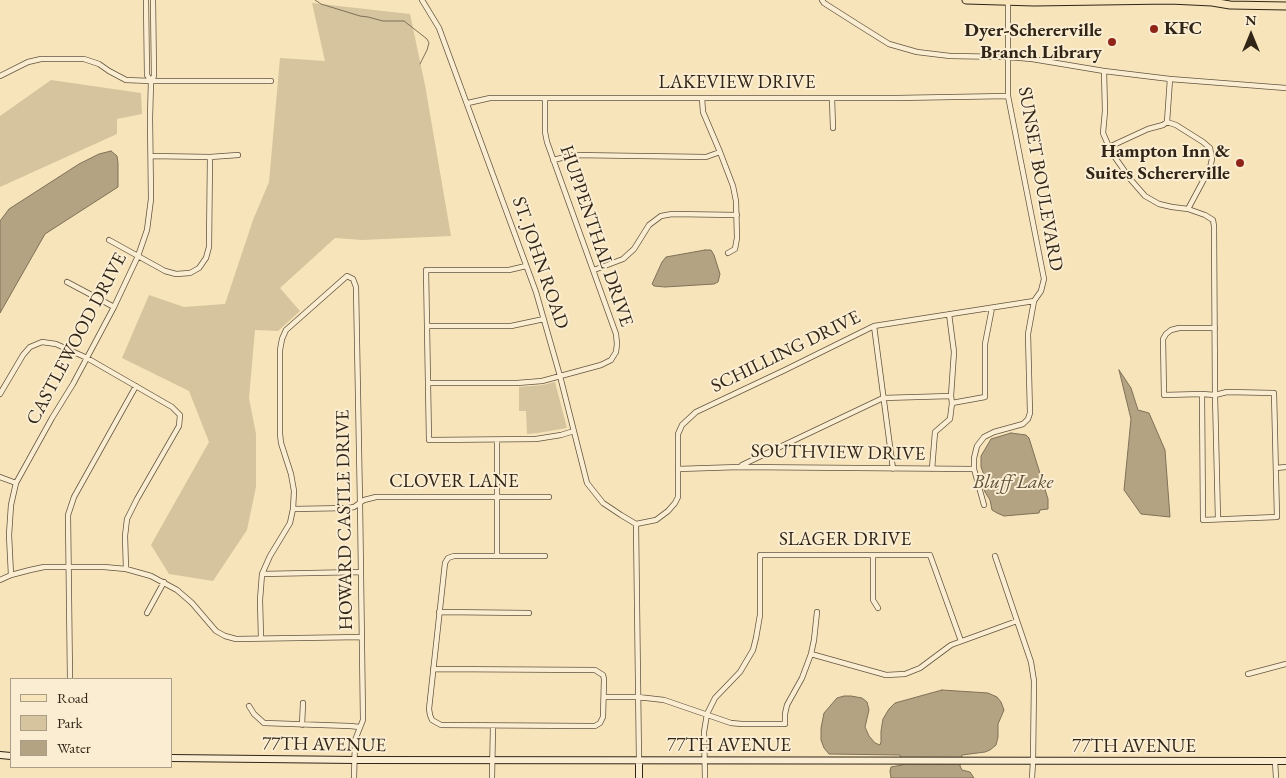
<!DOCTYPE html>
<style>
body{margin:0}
#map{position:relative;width:1286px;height:778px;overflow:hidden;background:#f8e4ba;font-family:"EB Garamond",serif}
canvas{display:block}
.legend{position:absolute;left:10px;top:678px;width:162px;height:90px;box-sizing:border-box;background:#faedd2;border:1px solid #a99d87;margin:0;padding:6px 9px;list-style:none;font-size:15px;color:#302517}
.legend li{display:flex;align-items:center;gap:10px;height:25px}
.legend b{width:25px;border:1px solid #a99d87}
.north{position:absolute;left:1226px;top:10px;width:50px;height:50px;-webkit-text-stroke:4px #faedd2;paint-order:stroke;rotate:0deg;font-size:14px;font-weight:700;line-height:20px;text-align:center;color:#302517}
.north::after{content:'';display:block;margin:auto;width:18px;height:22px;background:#302517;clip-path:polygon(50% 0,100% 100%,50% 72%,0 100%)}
</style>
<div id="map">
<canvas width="1286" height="778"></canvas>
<ul class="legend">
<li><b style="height:6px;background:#f8e4ba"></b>Road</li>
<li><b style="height:14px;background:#d6c49e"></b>Park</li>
<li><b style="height:14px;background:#b4a383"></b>Water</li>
</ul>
<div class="north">N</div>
</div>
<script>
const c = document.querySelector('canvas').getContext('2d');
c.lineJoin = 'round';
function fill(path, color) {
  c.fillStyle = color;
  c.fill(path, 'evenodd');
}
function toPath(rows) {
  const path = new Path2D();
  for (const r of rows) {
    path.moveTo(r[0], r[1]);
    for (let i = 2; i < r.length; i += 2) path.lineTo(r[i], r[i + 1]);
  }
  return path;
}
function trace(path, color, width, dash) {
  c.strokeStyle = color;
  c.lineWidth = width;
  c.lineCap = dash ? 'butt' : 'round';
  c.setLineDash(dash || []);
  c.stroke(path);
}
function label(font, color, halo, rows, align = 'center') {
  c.font = font + ' "EB Garamond",serif';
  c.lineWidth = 4;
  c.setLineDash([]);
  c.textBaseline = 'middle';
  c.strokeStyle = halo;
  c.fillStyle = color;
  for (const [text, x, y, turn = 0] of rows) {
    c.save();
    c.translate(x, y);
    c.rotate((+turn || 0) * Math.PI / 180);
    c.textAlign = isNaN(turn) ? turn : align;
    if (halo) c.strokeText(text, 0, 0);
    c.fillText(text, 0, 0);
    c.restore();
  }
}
const green = toPath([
 [312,3,410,14,425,85,451,236,362,240,335,238,280,288,300,311,278,331,255,330,249,398,256,434,256,487,247,530,213,581,169,574,151,545,209,442,189,391,122,358,149,295,184,307,225,304,253,220,269,182,280,58,325,61],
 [51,80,141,93,142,114,117,119,117,134,0,187,0,116],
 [555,382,567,428,538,433,527,434,526,411,519,411,519,387,542,385]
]);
const water = toPath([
 [111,151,117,156,118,163,118,187,45,234,0,313,0,221,9,209,79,164,99,154,111,151],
 [705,250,711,250,714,255,720,274,718,282,714,284,665,287,654,286,652,284,662,262,666,257,705,250],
 [1119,370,1131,388,1138,410,1149,413,1165,450,1170,517,1141,514,1124,490,1131,419,1119,370],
 [1011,433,1026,435,1029,438,1048,499,1048,509,1040,510,1039,513,1004,516,997,513,992,510,990,500,985,492,982,484,984,475,981,467,981,456,991,439,1011,433],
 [942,690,988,693,997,697,1001,702,1004,710,998,724,998,737,996,745,990,750,985,752,962,755,960,766,962,770,970,772,974,778,891,778,890,771,891,767,902,765,900,755,829,754,824,748,821,740,821,728,824,713,837,698,844,696,851,696,862,698,867,702,869,710,865,727,869,736,875,743,880,745,881,742,881,731,883,719,889,709,895,703,942,690]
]);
const stream = toPath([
 [315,0,321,4,360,16,368,17,383,21,404,21,427,39,429,43,427,50,420,64]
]);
const street = toPath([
 [146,0,147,75,151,81],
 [422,0,439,28,536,292,560,376,587,483,603,503,621,515,636,524],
 [822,0,824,3,857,24,889,44,917,52,950,56,1008,57,1032,59,1104,71,1170,79,1286,88],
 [1104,71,1105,111,1103,133,1109,147,1114,156,1131,180,1145,196,1159,204,1172,207,1188,209,1210,168,1212,159,1210,148,1203,142,1176,125,1167,122,1163,125,1148,129,1109,147],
 [0,76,28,62,41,59,84,59,99,64,109,71,126,80,151,81,271,81],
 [702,98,703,112,720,152,733,186,736,201,737,238,735,249,728,253],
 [832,98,833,128],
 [468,103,490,98,897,98,1008,96],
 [1167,122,1170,79],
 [151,156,210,157,238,155],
 [553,160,574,155,706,157,720,152],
 [1188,209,1205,215,1213,220,1214,226,1215,395,1218,519],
 [109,240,165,271,176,274,190,273,199,268,206,258,209,247,210,157],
 [526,266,509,270,426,270,429,440,536,439,561,435,574,431],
 [594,270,623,259,634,249,649,225,661,216,672,214,737,215],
 [67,282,114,307],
 [949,314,954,352,951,396],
 [427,326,511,326,544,319],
 [874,326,893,469],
 [428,383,517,383,542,381,601,365,611,360,616,352,617,344,616,334,547,142,545,132,545,98],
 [0,394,23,355,30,347,42,342,56,344,87,358,172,407,180,415,179,426,137,499,127,519,125,536,126,569],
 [1202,394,1203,520,1277,517,1274,393,1227,392,1215,395,1202,394,1164,395,1163,339,1166,334,1171,330,1179,328,1215,328],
 [497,440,497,555],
 [742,465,883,398,951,396,952,403,985,397,985,344,992,308],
 [1276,468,1286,467],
 [678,469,739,467,974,469,974,458,977,446,984,437,994,432,1023,424,1028,419,1030,413,1028,334,1034,301,1041,291,1044,279,1008,96,1008,1],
 [932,469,935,432,950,419,952,403],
 [974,469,984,505],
 [0,477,16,483],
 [293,509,348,508,354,507,364,500,376,497,549,497],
 [636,524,656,520,668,511,675,503,678,497,678,434,682,425,696,412,785,370,874,326,1034,301],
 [636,524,639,761],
 [873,555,873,600,878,608],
 [995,556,1031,662,1034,681,1033,762,1032,778],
 [262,574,360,572],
 [11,575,9,535,11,505,16,483,52,418,73,384,114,307,138,256,147,230,151,199,150,118,151,81,154,76,153,0],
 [0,580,11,575,30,570,44,567,104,567,126,569,151,576,177,590,192,603,216,631,225,636,236,639,362,637],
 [439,612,529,613],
 [147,613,164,582],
 [261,638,260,600,262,574,270,556,290,523,293,509,294,491,291,474,281,443,280,434,280,350,282,339,286,330,347,276,353,279,356,287,360,503,363,720,355,740,354,778],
 [811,654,886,675,905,674,920,668,951,645,1017,621],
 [433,669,595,670,603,675,604,679,603,717,600,723,595,726,589,726,441,725,432,720,430,715,429,709,445,563,448,558,454,556,545,556],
 [1248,674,1286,664],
 [70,679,68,515,74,497,136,386],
 [604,697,638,697,664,700,731,723,742,724,785,724,785,714,787,705,802,678,811,654,814,640,817,612],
 [249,706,254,714,264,723,350,726,360,727],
 [302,725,303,703],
 [1275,761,1276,778],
 [492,778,493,726],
 [705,778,704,732,707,714,715,698,740,672,753,650,756,638,760,615,760,555,930,555,961,641]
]);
const secondary = toPath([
 [0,755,11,756],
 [171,758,355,760,1286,761],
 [639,761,639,778]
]);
const primary = toPath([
 [966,0,1034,2,1170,0,1212,2,1230,5,1286,6]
]);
const markers = [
 [1154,29,5,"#8f2418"],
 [1112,42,5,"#8f2418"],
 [1240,163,5,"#8f2418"]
];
const poiNames = [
 ["KFC",1164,29,"left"],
 ["Dyer-Schererville",1102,31],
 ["Branch Library",1102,53],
 ["Hampton Inn &",1230,152],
 ["Suites Schererville",1230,174]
];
const streetNames = [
 ["LAKEVIEW DRIVE",737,83],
 ["SUNSET BOULEVARD",1040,179,80],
 ["HUPPENTHAL DRIVE",596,236,71],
 ["ST. JOHN ROAD",540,263,71],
 ["CASTLEWOOD DRIVE",77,339,-62],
 ["SCHILLING DRIVE",786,352,-26],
 ["SOUTHVIEW DRIVE",838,453,1],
 ["CLOVER LANE",454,482],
 ["HOWARD CASTLE DRIVE",345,520,-91],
 ["SLAGER DRIVE",845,540],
 ["77TH AVENUE",324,745,1],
 ["77TH AVENUE",729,746],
 ["77TH AVENUE",1134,747]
];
const waterNames = [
 ["Bluff Lake",1013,483]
];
fill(green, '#d6c49e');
fill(water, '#b4a383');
trace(water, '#7f7158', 1);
trace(stream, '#7f7158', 1);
trace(street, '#625540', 6);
trace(secondary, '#302517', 8);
trace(primary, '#302517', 9);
trace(street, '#faedd2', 4.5);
trace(secondary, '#faedd2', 6);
trace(primary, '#f8e4ba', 7);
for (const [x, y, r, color] of markers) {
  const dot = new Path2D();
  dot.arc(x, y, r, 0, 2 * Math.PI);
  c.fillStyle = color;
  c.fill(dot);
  trace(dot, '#faedd2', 2);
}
label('bold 19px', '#302517', '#faedd2', poiNames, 'right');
label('19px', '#302517', '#faedd2', streetNames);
label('italic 20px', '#5e513d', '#faedd2', waterNames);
</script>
